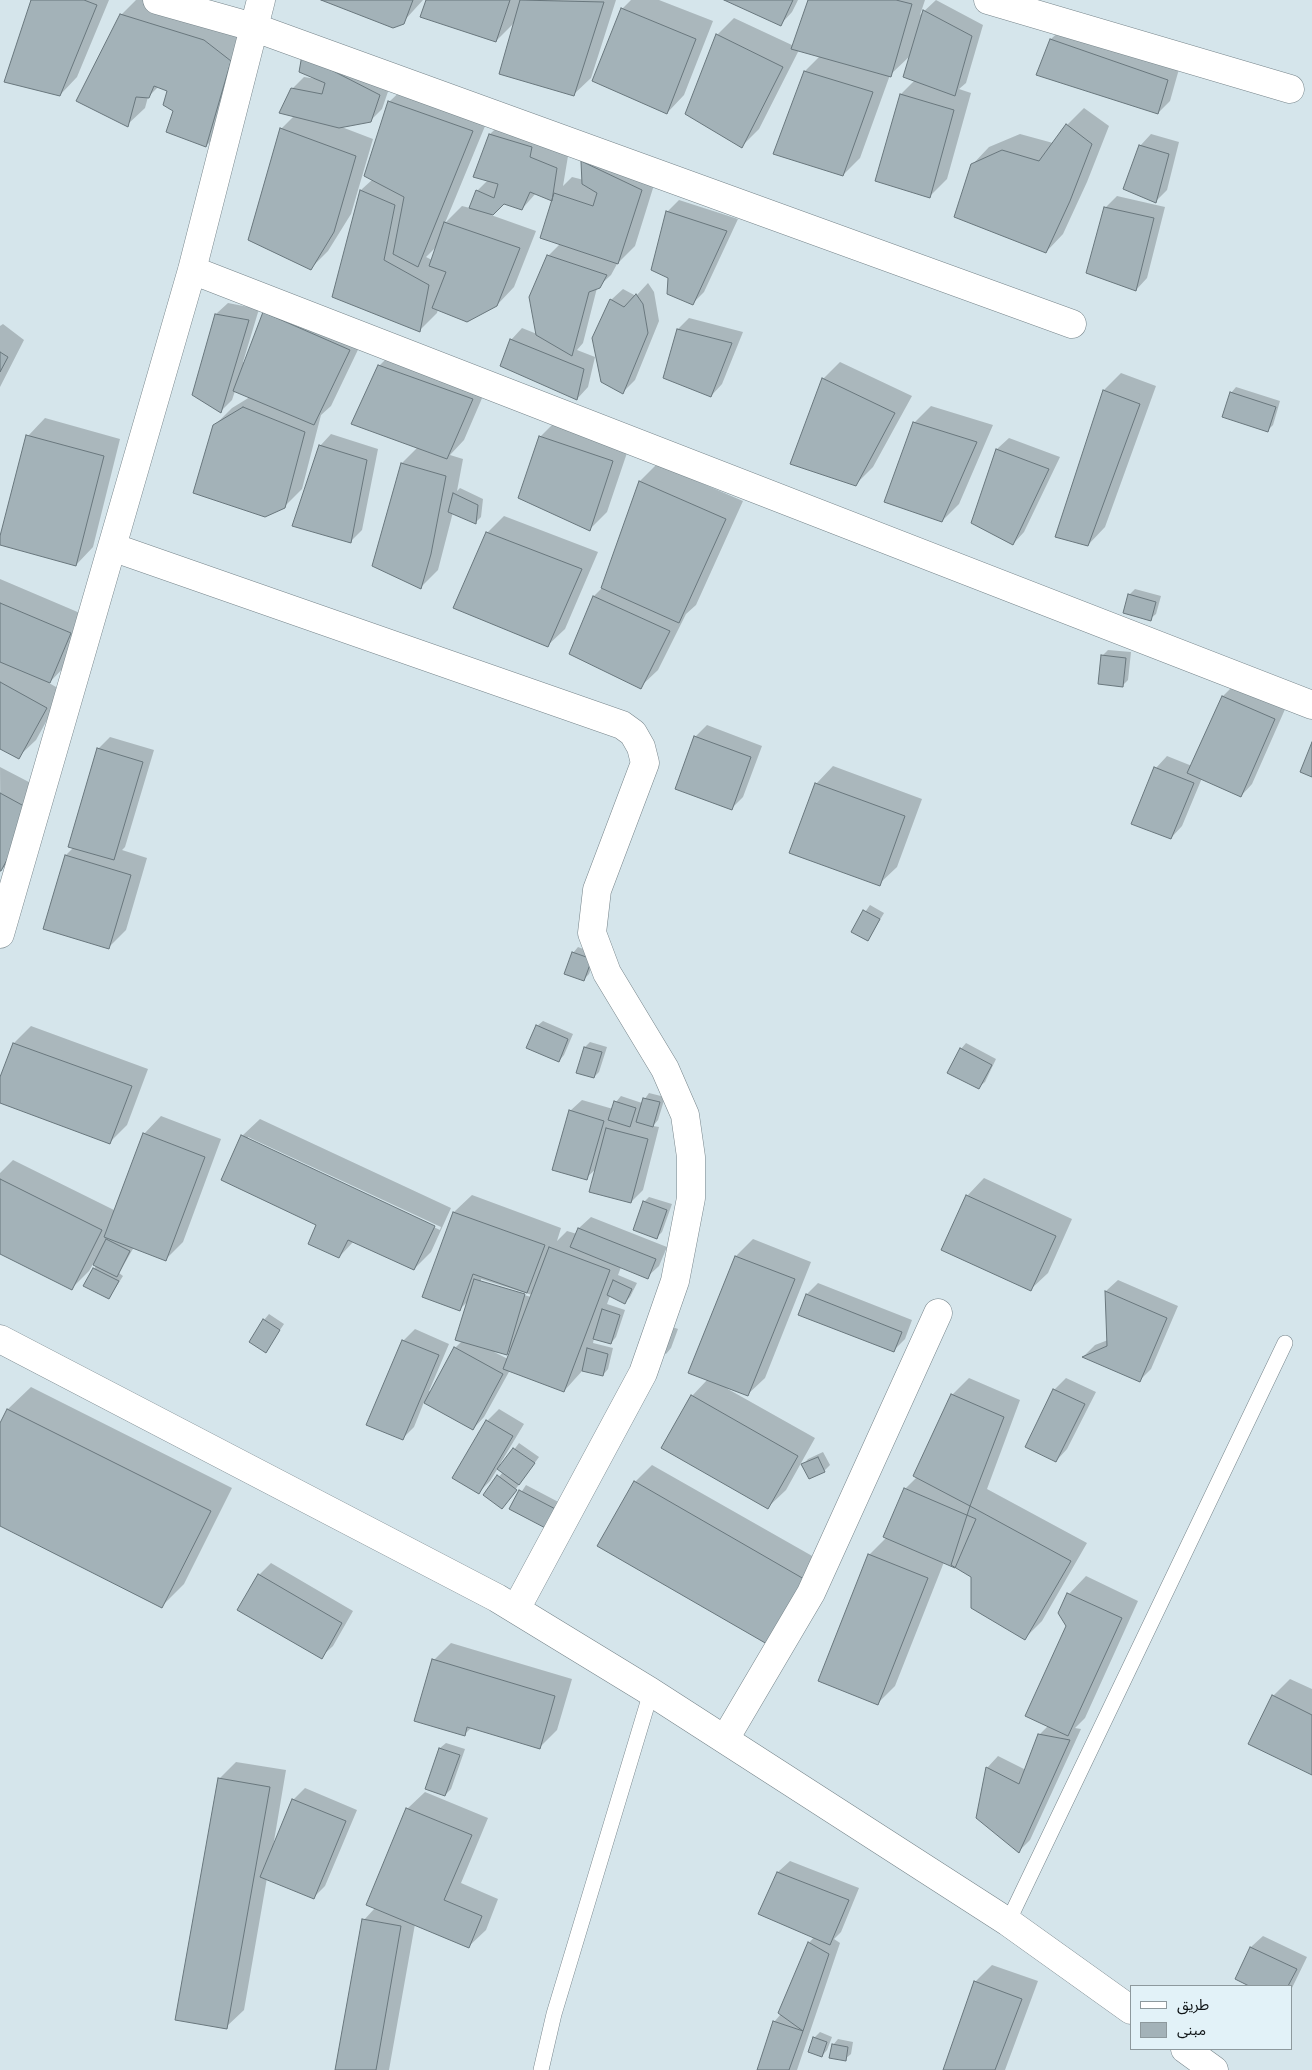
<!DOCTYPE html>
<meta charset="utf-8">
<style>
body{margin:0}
#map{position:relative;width:1312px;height:2070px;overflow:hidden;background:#d5e5eb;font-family:Lato,"Noto Sans Arabic",sans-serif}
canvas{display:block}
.legend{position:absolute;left:1130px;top:1985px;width:162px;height:65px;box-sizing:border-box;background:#e2f2f8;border:1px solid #8d999d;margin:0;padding:6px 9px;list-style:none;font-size:15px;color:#0e1315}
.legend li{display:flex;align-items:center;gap:10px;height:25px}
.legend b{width:25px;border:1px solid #8d999d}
</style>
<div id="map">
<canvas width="1312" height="2070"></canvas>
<ul class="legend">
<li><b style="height:6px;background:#fff"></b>طريق</li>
<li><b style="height:14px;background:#a3b2b8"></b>مبنى</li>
</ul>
</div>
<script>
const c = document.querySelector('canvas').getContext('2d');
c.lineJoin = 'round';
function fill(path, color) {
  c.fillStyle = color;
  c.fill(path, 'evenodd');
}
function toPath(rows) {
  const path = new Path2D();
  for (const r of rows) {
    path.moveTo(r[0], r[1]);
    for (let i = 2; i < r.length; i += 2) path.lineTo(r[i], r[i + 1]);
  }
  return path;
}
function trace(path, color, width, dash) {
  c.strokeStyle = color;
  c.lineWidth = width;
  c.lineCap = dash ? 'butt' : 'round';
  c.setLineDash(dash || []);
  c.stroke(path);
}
const shadow = toPath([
 [32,0,109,0,77,77,60,95],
 [136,0,146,0,222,24,247,44,223,128,206,146,174,110,169,90,159,86,148,97,145,108,127,125,121,15],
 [324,0,423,0,403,22],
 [427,0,616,0,591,78,573,95,515,22,496,41],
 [631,0,659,0,713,21,684,95,667,113,622,9],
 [727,0,798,0,792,12,781,24],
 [809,0,925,0,920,15,936,0,983,25,966,83,959,89,971,93,947,179,930,196,901,94,915,80,911,55,890,75,860,158,843,175,805,71,820,56,799,50,759,129,742,146,717,35,734,18,794,46],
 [1063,28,1179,69,1170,101,1158,113,1038,74,1051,39],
 [303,56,391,83,382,109,370,121,339,126,373,139,351,214,328,251,311,268,281,129,295,115,292,89,304,77,317,79],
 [407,85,490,114,445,223,462,206,470,208,477,191,488,180,490,134,502,123,541,146,568,156,563,186,572,177,584,180,582,162,599,145,658,172,635,246,617,264,611,275,597,288,583,343,577,350,595,357,588,387,577,399,511,340,522,328,537,334,548,256,561,243,553,200,536,193,522,209,504,203,491,215,536,231,514,287,497,305,438,309,437,313,420,330,333,296,361,190,373,179,389,102],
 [437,246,432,260,426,257],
 [1084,108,1109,126,1087,182,1063,234,1046,252,972,165,989,147,1020,134,1053,143,1067,125],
 [1151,134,1179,142,1167,190,1155,202,1140,146],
 [1117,196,1165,207,1147,278,1136,290,1105,208],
 [679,200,738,219,704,292,693,303,669,278,667,212],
 [648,283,654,292,659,321,635,380,623,392,611,300,623,289,636,296],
 [228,303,259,309,243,362,245,363,265,313,366,333,331,406,321,415,302,489,284,507,214,426,232,408,250,397,235,391,232,400,221,411,216,314],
 [689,318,743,332,722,384,711,396,678,329],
 [3,324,24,340,0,387,0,326],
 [397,348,489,382,464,440,450,455,463,459,457,491,460,488,483,499,481,517,476,522,453,512,438,570,421,587,402,463,418,447,379,366],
 [840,362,912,396,873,467,856,484,823,379],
 [1121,373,1156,386,1105,527,1088,545,1104,390],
 [1236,387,1280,401,1273,425,1268,430,1231,393],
 [931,406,993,425,959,504,942,521,914,423],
 [45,418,120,439,93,547,76,565,0,543,28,436],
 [558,419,630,444,607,512,589,530,540,437],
 [331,434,378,449,362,530,350,542,320,446],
 [1009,438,1060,457,1024,532,1013,544,972,523,997,449],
 [657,464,743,501,696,605,686,614,658,670,640,687,594,596,602,588,640,481],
 [504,516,598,552,565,629,547,646,487,533],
 [0,579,87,616,67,664,49,683,63,691,36,740,18,757,0,747],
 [1135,589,1161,596,1156,614,1150,619,1129,595],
 [1108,650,1131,652,1128,680,1122,686,1102,656],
 [1234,685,1286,707,1252,784,1241,796,1202,778,1182,826,1171,838,1133,823,1156,768,1167,756,1192,766,1223,696],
 [707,725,762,746,743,797,732,808,695,737],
 [110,737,154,750,125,847,122,850,147,858,126,930,108,948,66,855,74,847,98,749],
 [833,766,922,799,897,867,879,884,816,784],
 [0,767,50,793,18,853,1,870],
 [870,905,884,913,868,940,852,931],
 [578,947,596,954,589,974,584,979,573,953],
 [543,1021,573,1034,564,1055,559,1061,537,1026],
 [31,1026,148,1069,127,1125,110,1142,0,1102,0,1081,14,1043],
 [590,1042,607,1047,599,1072,594,1077,585,1047],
 [966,1043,996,1059,985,1082,979,1087,961,1049],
 [649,1093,665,1097,658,1120,653,1126,659,1127,643,1190,631,1202,597,1168,586,1178,570,1111,582,1100,613,1109,616,1102,621,1096,642,1103],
 [161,1116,221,1139,183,1242,166,1259,134,1247,119,1273,123,1276,109,1298,85,1285,96,1266,93,1264,89,1271,72,1288,0,1252,0,1173,13,1160,114,1210,144,1134],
 [260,1119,451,1208,431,1252,414,1269,354,1241,339,1257,318,1224,242,1136],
 [248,1137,441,1227,440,1230,248,1140],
 [984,1178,1072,1219,1048,1273,1030,1290,967,1196],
 [472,1195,561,1228,557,1241,567,1231,577,1234,579,1228,591,1217,667,1247,659,1266,647,1277,621,1267,618,1275,637,1283,630,1297,625,1302,610,1296,607,1304,625,1310,616,1337,611,1343,594,1338,593,1343,613,1348,608,1369,603,1375,583,1370,564,1391,510,1370,484,1417,473,1429,424,1402,414,1427,402,1439,403,1341,415,1329,449,1344,429,1391,431,1392,455,1348,462,1341,469,1300,460,1309,424,1296,454,1212],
 [481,1279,532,1295,531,1297,481,1282],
 [512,1348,508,1359,494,1352,507,1354],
 [649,1197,672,1204,662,1232,656,1238,644,1202],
 [753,1239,811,1262,765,1378,747,1395,726,1388,815,1438,786,1490,768,1507,692,1396,708,1379,690,1372,736,1256],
 [1118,1280,1178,1306,1151,1369,1140,1380,1084,1356,1095,1345,1108,1340,1106,1291],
 [818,1283,912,1320,905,1339,893,1351,807,1294],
 [269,1314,284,1324,266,1351,264,1320],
 [651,1319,678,1329,671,1348,666,1354,638,1344,645,1325],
 [969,1378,1020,1400,987,1489,1087,1543,1042,1621,1025,1638,972,1576,944,1562,895,1686,878,1703,869,1555,887,1537,905,1489,917,1477,952,1395],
 [1066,1378,1096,1392,1067,1449,1056,1461,1054,1390],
 [31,1387,232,1488,184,1584,162,1606,0,1525,0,1426,8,1409],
 [499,1409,524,1424,500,1464,502,1466,519,1443,539,1457,502,1508,484,1495,503,1472,498,1468,490,1481,479,1492,454,1477,487,1421],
 [823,1452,830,1465,824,1471,803,1465,808,1459],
 [652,1465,821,1561,785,1625,635,1482],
 [526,1485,568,1507,553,1531,511,1508],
 [271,1563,353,1611,333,1646,321,1657,259,1575],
 [1086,1576,1138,1601,1085,1718,1075,1728,1081,1729,1030,1840,1019,1851,987,1768,998,1756,1026,1770,1039,1735,1048,1726,1068,1625,1059,1613,1069,1594],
 [451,1643,572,1679,557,1730,539,1748,472,1727,464,1735,434,1660],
 [1290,1679,1312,1689,1312,1773,1273,1696],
 [446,1743,465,1749,451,1789,445,1795,427,1788,440,1748],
 [236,1762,286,1770,273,1847,293,1800,305,1788,357,1810,325,1886,314,1897,267,1878,244,2010,226,2027,219,1779],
 [425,1792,488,1818,461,1883,498,1899,486,1930,468,1947,415,1924,389,2070,337,2070,364,1920,375,1908,407,1809],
 [790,1861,859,1888,841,1932,834,1939,840,1943,797,2070,758,2070,774,2022,781,2014,809,1943,814,1937,760,1914,778,1872],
 [1263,1936,1307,1957,1291,1990,1291,1986,1252,1986,1236,1979,1251,1947],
 [992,1965,1038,1981,1005,2070,945,2070,975,1982],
 [820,2032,832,2037,827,2050,822,2056,814,2038],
 [838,2039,853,2042,851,2054,845,2059,833,2045]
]);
const building = toPath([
 [31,0,84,0,97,5,60,96,4,82,31,0],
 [321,0,413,0,404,24,393,28,321,0],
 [426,0,510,0,496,42,420,17,426,0],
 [520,0,604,2,574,96,499,74,520,0],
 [724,0,793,0,781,26,724,0],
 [808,0,896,0,912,4,891,77,791,49,808,0],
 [621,8,696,39,667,114,592,81,621,8],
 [923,10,972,36,955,96,903,77,923,10],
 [120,14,204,40,231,61,206,147,166,132,173,111,163,105,167,91,154,86,149,98,136,97,128,127,76,101,120,14],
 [716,34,783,67,742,148,685,114,716,34],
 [1050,39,1168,80,1158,114,1036,75,1050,39],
 [302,55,380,95,371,122,339,128,279,113,291,88,322,94,325,83,299,72,302,55],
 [804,71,873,92,843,176,773,154,804,71],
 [900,94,954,110,930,198,875,181,900,94],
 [388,101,473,131,418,267,393,254,404,197,364,176,388,101],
 [1066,124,1092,144,1070,201,1046,253,954,217,971,164,1002,150,1039,161,1066,124],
 [280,128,356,156,334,232,311,270,248,240,280,128],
 [489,134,532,147,530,157,557,168,552,201,530,192,522,210,504,204,493,215,469,208,476,190,494,198,498,184,473,177,489,134],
 [1139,145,1169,154,1156,203,1123,189,1139,145],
 [581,161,642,190,618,264,540,238,554,193,593,206,597,193,582,184,581,161],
 [360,190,395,205,384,260,429,285,420,332,332,297,360,190],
 [1104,207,1154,218,1136,291,1086,273,1104,207],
 [666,211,727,231,693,305,667,294,668,278,651,270,666,211],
 [444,222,520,248,497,306,467,322,432,308,446,272,429,266,444,222],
 [547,255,607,275,600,288,589,292,572,356,536,335,529,297,547,255],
 [636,294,643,304,648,333,623,394,601,382,592,338,610,299,624,307,636,294],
 [263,312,350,350,314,425,233,391,263,312],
 [215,314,249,320,221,413,192,395,215,314],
 [677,329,732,343,711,397,663,378,677,329],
 [510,339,584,369,577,400,500,366,510,339],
 [0,352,8,357,0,372,0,352],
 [378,365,473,399,447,459,351,424,378,365],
 [822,378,895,413,856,486,790,464,822,378],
 [1103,390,1140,404,1088,546,1055,537,1103,390],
 [1230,392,1276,407,1268,432,1222,417,1230,392],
 [243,407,305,432,285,508,265,517,193,493,213,425,243,407],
 [913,422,977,442,942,522,884,502,913,422],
 [26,435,104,456,76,566,0,545,0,536,26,435],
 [539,436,613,461,590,531,518,498,539,436],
 [319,445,367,460,351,543,292,526,319,445],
 [996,449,1049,469,1013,545,971,523,996,449],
 [401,463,446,476,431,554,421,589,372,566,401,463],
 [639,481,726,519,679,623,601,588,639,481],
 [453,493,478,505,476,524,448,512,453,493],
 [486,532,582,569,548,647,453,608,486,532],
 [1128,594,1156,602,1151,621,1123,613,1128,594],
 [593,596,670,631,641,689,569,654,593,596],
 [0,603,71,633,50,683,0,662,0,603],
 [1101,655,1126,658,1123,687,1098,684,1101,655],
 [0,682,47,708,19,759,0,749,0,682],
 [1222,696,1275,719,1241,797,1187,773,1222,696],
 [694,736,751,757,732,810,675,789,694,736],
 [1312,742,1312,777,1300,772,1312,742],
 [97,748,143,762,114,860,68,847,97,748],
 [1154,767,1194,783,1171,839,1131,824,1154,767],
 [815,783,905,816,880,886,789,853,815,783],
 [0,793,33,811,1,871,0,871,0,793],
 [65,855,131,875,109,949,43,929,65,855],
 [863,910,880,919,868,941,851,932,863,910],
 [572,952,592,959,584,981,564,974,572,952],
 [536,1025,568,1039,559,1062,526,1048,536,1025],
 [13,1043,132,1086,110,1144,0,1103,0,1077,13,1043],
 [584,1047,602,1052,594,1078,576,1073,584,1047],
 [960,1048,992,1065,979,1089,947,1073,960,1048],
 [643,1098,660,1102,653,1127,636,1122,643,1098],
 [614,1101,636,1108,630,1127,608,1120,614,1101],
 [569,1110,604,1121,587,1180,552,1170,569,1110],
 [606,1128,648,1139,631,1203,589,1192,606,1128],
 [143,1133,205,1157,166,1261,104,1237,143,1133],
 [241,1135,435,1226,414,1270,348,1240,339,1258,308,1244,316,1225,221,1180,241,1135],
 [0,1179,102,1230,72,1290,0,1254,0,1179],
 [966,1195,1056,1236,1031,1291,941,1250,966,1195],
 [643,1201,667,1210,657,1239,633,1230,643,1201],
 [453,1212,545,1245,527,1293,473,1274,460,1311,422,1297,453,1212],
 [578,1228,656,1259,648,1279,570,1247,578,1228],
 [106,1239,130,1251,117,1277,93,1265,106,1239],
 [549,1247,610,1270,564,1392,503,1369,549,1247],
 [735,1256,795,1279,748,1396,688,1373,735,1256],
 [93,1268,119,1281,109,1299,83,1286,93,1268],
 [474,1279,525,1294,507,1355,455,1340,474,1279],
 [613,1280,632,1289,625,1304,607,1295,613,1280],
 [1105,1291,1167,1318,1140,1382,1082,1357,1107,1346,1105,1291],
 [806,1294,902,1332,894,1352,798,1315,806,1294],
 [602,1309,620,1315,611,1344,593,1339,602,1309],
 [263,1319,280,1330,266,1353,249,1342,263,1319],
 [402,1340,439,1355,403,1440,366,1425,402,1340],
 [454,1347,503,1374,473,1430,424,1403,454,1347],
 [587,1348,608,1354,603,1376,582,1371,587,1348],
 [1053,1389,1085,1404,1056,1462,1025,1447,1053,1389],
 [951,1394,1004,1417,970,1506,913,1476,951,1394],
 [691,1395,798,1456,768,1509,661,1448,691,1395],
 [7,1409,211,1511,162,1608,0,1526,0,1423,7,1409],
 [486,1420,513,1436,479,1494,452,1478,486,1420],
 [513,1448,535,1463,519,1485,497,1469,513,1448],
 [818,1457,825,1472,809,1479,801,1464,818,1457],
 [497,1475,517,1490,502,1509,483,1495,497,1475],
 [634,1481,804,1579,767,1644,597,1546,634,1481],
 [904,1488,976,1519,955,1568,883,1537,904,1488],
 [519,1490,563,1513,553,1532,509,1509,519,1490],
 [970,1506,1071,1561,1025,1640,971,1608,971,1577,951,1565,970,1506],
 [868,1554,928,1578,878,1705,818,1681,868,1554],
 [258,1574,342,1623,322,1659,237,1610,258,1574],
 [1067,1593,1122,1618,1068,1736,1025,1716,1066,1626,1058,1613,1067,1593],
 [432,1659,555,1696,540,1749,467,1727,465,1736,414,1721,432,1659],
 [1272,1695,1312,1715,1312,1775,1248,1744,1272,1695],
 [1038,1734,1070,1740,1019,1853,976,1818,986,1767,1019,1784,1038,1734],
 [439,1748,460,1755,445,1796,425,1789,439,1748],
 [218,1778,270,1787,227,2029,175,2020,218,1778],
 [292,1799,346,1821,314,1899,260,1877,292,1799],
 [406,1808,472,1835,444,1900,482,1916,469,1948,366,1905,406,1808],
 [777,1872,849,1900,830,1945,758,1914,777,1872],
 [362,1919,401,1926,376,2070,335,2070,362,1919],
 [808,1942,829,1954,803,2031,778,2013,808,1942],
 [1250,1947,1297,1969,1288,1986,1249,1986,1235,1979,1250,1947],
 [974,1981,1022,1999,995,2070,943,2070,974,1981],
 [773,2021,803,2031,789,2070,757,2070,773,2021],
 [813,2037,827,2042,822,2057,808,2052,813,2037],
 [832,2044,848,2047,846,2061,829,2058,832,2044]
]);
const lane = toPath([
 [1008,1922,1285,1343],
 [541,2070,554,2014,651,1692]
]);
const street = toPath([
 [157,0,253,27,1072,324],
 [988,0,1290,89],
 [192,270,1312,705],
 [112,547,622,725,633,733,641,747,645,763,597,890,592,933,607,973,665,1069,685,1115,691,1157,691,1198,675,1281,643,1373,516,1609],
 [0,934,192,270,261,0],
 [725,1739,811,1593,938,1313]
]);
const secondary = toPath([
 [0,1339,497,1598,651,1692,1008,1922,1131,2010],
 [1185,2049,1214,2070]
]);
fill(shadow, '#0003');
fill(building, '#a3b2b8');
trace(building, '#69777d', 1);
trace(lane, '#76848a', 16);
trace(street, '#76848a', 29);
trace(secondary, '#76848a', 29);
trace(lane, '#fff', 15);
trace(street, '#fff', 28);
trace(secondary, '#fff', 28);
</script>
